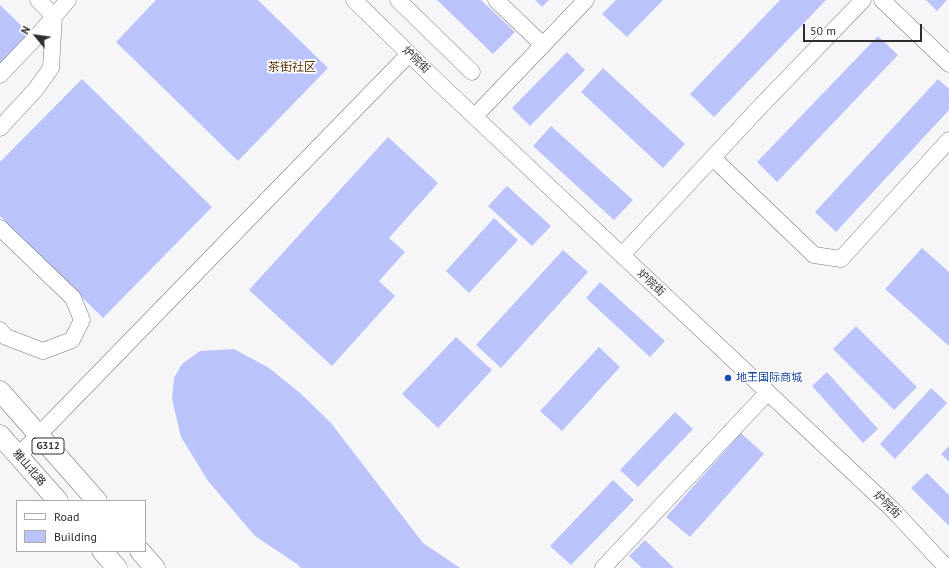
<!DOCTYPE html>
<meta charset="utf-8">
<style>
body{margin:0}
#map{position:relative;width:949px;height:568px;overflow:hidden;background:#f6f6f9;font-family:"PT Sans",sans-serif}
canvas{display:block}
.legend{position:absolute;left:16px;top:500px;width:130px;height:52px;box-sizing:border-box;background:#fff;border:1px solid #ababab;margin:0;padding:5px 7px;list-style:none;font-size:12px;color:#2d2d2e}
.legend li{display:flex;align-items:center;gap:8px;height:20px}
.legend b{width:20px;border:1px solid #ababab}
.north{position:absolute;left:16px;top:16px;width:40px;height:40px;-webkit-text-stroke:3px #fff;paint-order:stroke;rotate:299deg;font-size:11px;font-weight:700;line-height:16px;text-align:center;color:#2d2d2e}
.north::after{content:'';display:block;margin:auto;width:14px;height:18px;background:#2d2d2e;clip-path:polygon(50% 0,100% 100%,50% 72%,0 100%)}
.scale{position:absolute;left:803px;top:24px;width:119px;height:18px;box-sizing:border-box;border:2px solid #2d2d2e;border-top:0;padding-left:5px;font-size:12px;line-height:14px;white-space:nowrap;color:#2d2d2e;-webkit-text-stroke:3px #fff;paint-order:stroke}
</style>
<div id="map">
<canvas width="949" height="568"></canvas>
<ul class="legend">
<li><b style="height:5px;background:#fff"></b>Road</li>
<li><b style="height:11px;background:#bac4fb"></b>Building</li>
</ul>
<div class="north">N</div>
<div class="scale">50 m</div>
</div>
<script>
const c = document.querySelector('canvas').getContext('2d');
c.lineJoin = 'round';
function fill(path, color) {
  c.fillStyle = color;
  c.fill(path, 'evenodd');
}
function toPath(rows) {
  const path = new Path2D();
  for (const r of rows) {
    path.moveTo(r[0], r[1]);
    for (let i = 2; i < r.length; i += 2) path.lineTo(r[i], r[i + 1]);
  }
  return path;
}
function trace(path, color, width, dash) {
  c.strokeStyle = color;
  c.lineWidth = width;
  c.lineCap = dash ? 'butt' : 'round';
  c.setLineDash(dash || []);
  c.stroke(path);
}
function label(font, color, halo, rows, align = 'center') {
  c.font = font + ' "PT Sans","Noto Sans SC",sans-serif';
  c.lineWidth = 3.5;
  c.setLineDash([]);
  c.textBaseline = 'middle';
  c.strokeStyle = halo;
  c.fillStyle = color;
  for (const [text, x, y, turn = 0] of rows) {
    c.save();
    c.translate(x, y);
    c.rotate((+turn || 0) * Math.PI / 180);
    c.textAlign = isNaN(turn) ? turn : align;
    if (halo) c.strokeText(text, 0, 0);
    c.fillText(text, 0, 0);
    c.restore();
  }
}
const building = toPath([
 [156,0,258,0,328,68,238,161,116,42],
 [437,0,481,0,515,32,493,54],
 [535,0,549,0,542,7],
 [616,0,663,0,627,37,602,14],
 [780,0,826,0,714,117,690,94],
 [926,0,947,0,937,11],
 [0,5,31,35,0,66],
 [878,36,898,55,777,182,757,162],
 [567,52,585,70,530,126,512,108],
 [603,68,685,144,663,168,581,92],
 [82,79,212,207,103,318,0,216,0,162],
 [938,79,949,89,949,110,836,232,815,212],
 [551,126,633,200,614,220,533,146],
 [388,137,438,183,389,238,405,252,379,281,395,296,332,366,249,290],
 [507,186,551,226,532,246,488,206],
 [494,218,518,240,469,293,446,271],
 [922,248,949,272,949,346,885,289],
 [563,250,588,272,501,368,476,345],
 [600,282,665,341,650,357,586,298],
 [856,326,917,387,894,410,833,349],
 [456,337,492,370,438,428,402,394],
 [599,347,620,367,562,431,540,411],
 [234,349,269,368,300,393,331,423,423,543,460,568,301,568,297,564,255,536,208,481,181,437,172,399,174,378,182,364,200,351],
 [827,372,878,429,863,443,812,386],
 [931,388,947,403,895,459,880,444],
 [675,412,693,429,638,487,620,470],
 [741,433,764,454,690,537,666,517],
 [949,446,949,462,941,454],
 [927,473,949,495,949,526,911,488],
 [613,480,634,500,571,565,550,546],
 [645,540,674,568,642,568,629,556]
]);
const minor = toPath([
 [354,0,441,85,893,510,947,568],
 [398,0,472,72],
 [496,0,543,45],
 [882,0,949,64],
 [0,75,39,34,68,0],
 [475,116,586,0],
 [0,128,36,89,51,68,54,16,38,0],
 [713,158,814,255,841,259,949,140],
 [0,228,73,298,82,320,72,340,43,351,6,337,0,330],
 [622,255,757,110,863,0],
 [18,456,409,54],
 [603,568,768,392]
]);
const major = toPath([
 [0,391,97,501],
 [0,435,58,501],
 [102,551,117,568],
 [140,551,155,568]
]);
const markers = [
 [728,378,4,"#1a4fb4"]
];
const shields = [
 [48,446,32]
];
const shieldNames = [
 ["G312",48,446]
];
const streetNames = [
 ["炉院街",416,60,44],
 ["炉院街",651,283,43],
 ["雅山北路",29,468,49],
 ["炉院街",887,505,45]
];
const transitNames = [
 ["地王国际商城",736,378]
];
const neighbourhoodNames = [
 ["茶街社区",292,68]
];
fill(building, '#bac4fb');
trace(minor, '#78797b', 17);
trace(major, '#78797b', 21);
trace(minor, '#fff', 16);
trace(major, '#fff', 20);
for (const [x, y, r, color] of markers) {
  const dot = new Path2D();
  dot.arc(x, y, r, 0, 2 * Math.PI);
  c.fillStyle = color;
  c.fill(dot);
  trace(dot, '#fff', 1.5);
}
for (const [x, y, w] of shields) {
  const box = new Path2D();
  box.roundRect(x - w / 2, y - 8, w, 16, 3);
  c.fillStyle = '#fff';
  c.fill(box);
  trace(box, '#2d2d2e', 1);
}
label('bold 10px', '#2d2d2e', null, shieldNames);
label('11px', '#2d2d2e', '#fff', streetNames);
label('11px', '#164399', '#fff', transitNames, 'left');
label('12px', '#5b3304', '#fff', neighbourhoodNames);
</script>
